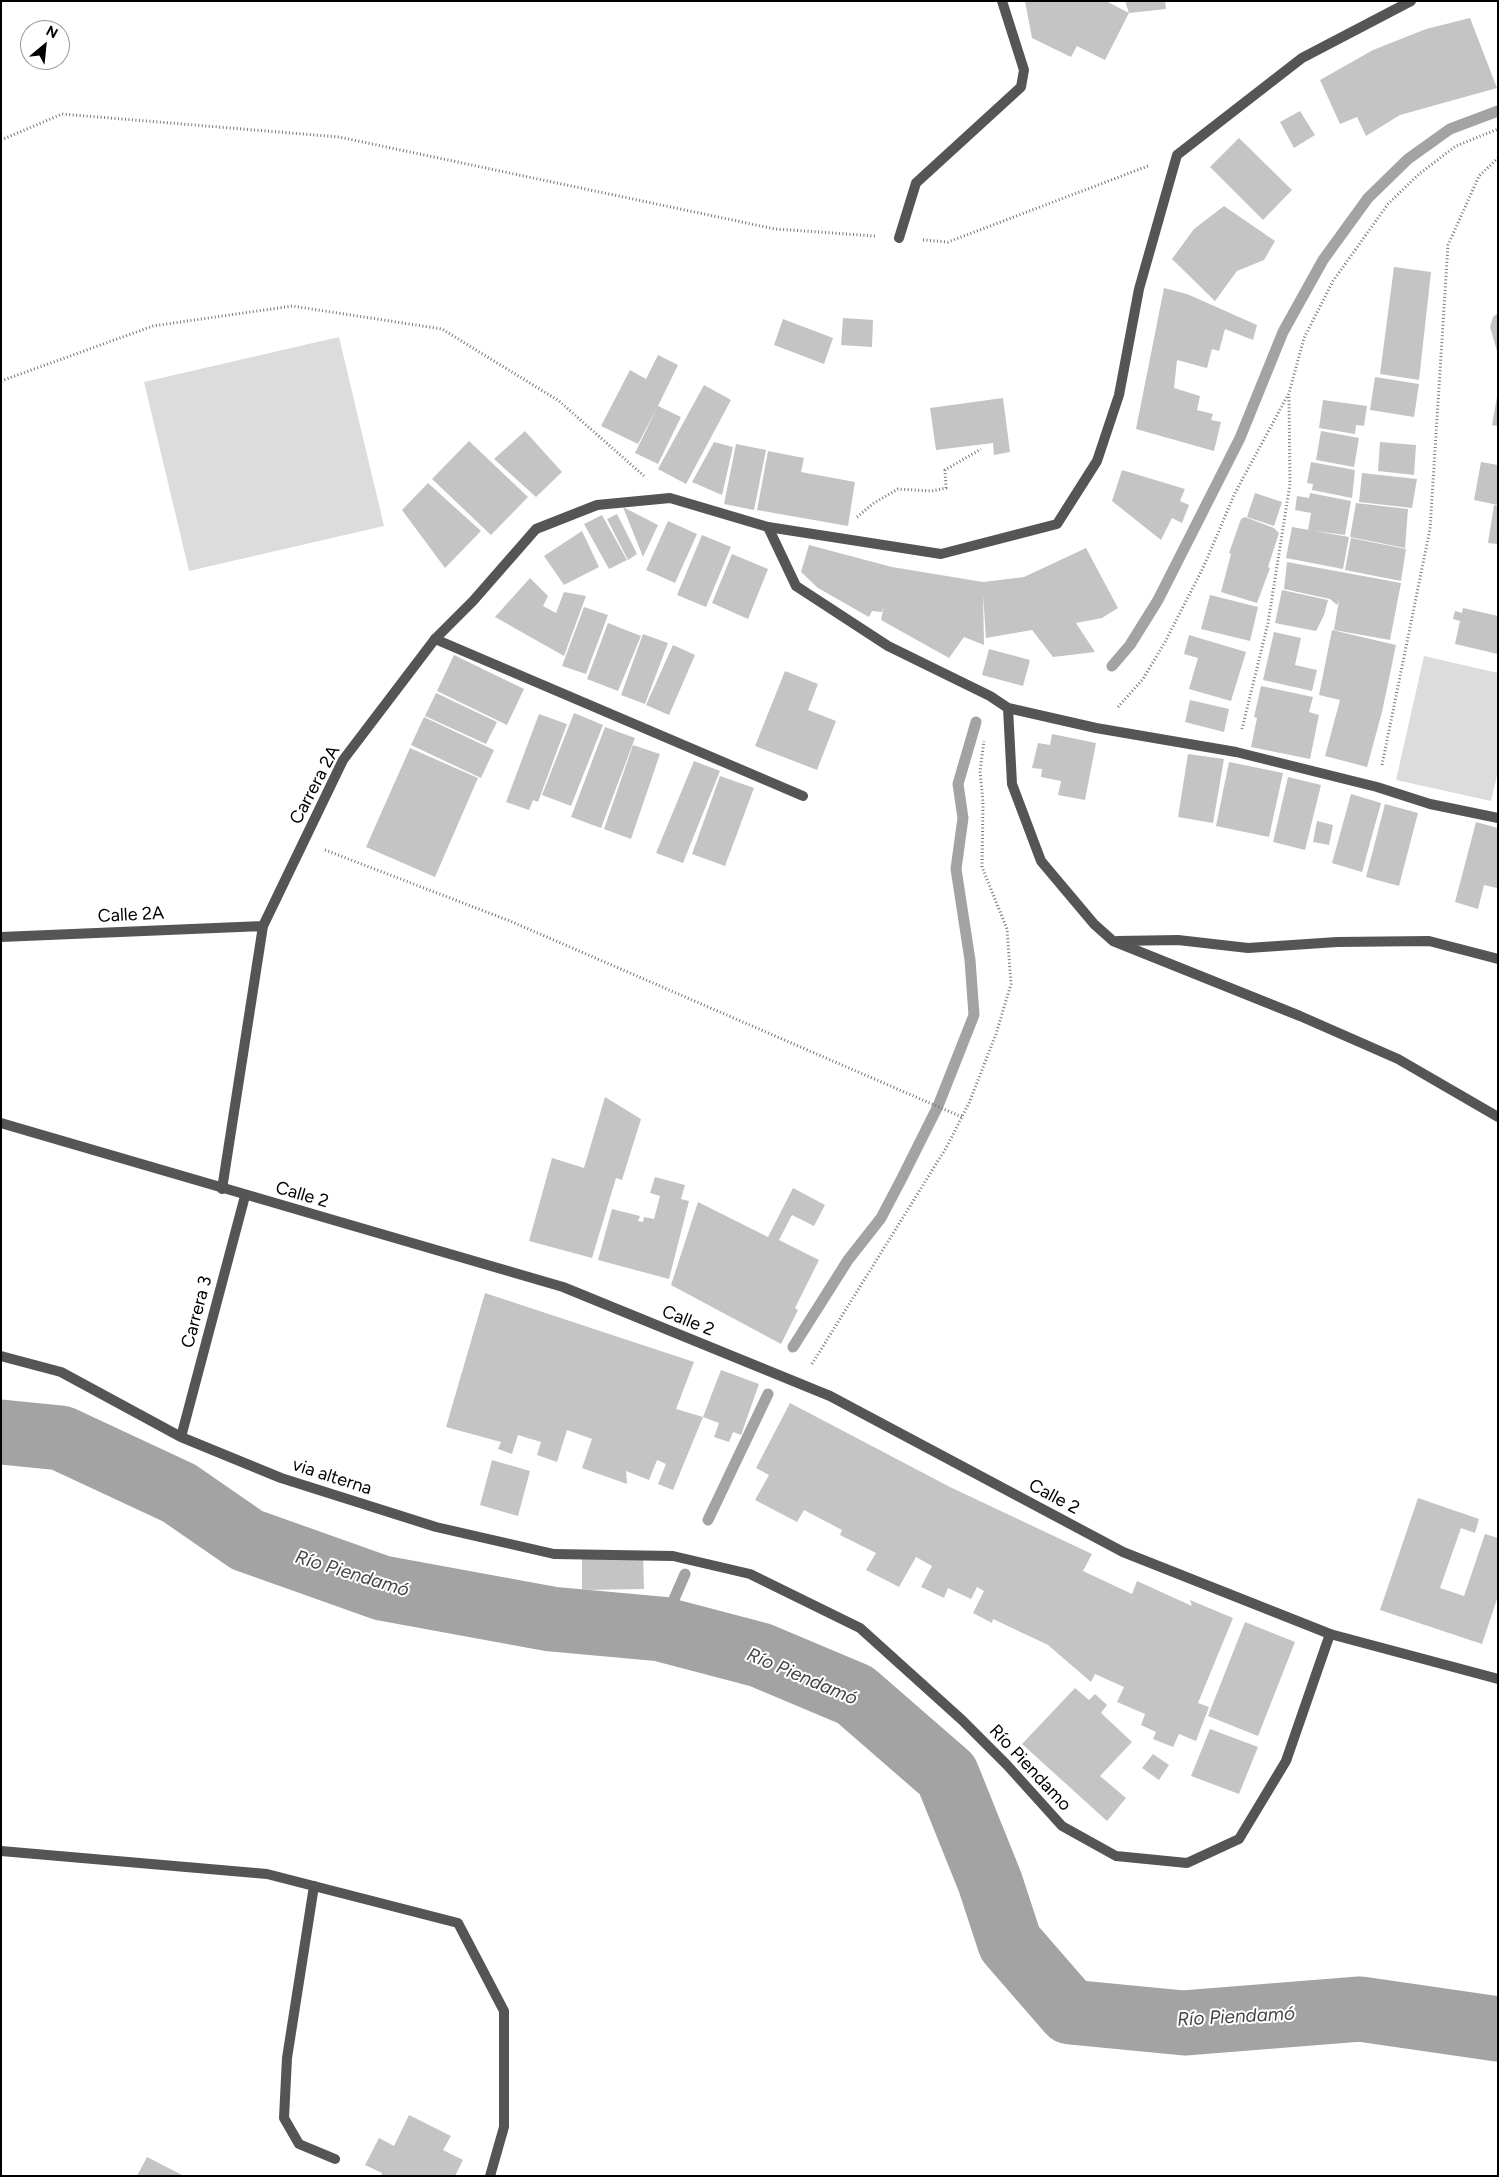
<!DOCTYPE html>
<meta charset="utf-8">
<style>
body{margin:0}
#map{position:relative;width:1499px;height:2177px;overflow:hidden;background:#fff;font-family:Figtree,sans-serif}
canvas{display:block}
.frame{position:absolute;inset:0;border:2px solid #000;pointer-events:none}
.north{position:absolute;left:20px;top:20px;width:50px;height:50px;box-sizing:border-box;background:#fff;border:1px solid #999;border-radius:50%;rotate:28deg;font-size:14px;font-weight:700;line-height:20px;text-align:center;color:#000}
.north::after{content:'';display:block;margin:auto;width:18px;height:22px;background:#000;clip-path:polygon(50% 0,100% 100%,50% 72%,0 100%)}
</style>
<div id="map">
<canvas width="1499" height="2177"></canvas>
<div class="frame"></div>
<div class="north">N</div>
</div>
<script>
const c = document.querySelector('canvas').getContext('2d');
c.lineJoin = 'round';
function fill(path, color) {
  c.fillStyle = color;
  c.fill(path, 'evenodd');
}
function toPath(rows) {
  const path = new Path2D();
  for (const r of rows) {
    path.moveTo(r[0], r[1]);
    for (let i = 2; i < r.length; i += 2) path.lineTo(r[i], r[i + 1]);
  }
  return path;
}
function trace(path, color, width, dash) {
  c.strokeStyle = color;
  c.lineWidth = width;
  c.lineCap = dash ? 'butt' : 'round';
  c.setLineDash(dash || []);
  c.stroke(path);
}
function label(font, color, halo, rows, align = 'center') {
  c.font = font + ' Figtree,sans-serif';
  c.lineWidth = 4;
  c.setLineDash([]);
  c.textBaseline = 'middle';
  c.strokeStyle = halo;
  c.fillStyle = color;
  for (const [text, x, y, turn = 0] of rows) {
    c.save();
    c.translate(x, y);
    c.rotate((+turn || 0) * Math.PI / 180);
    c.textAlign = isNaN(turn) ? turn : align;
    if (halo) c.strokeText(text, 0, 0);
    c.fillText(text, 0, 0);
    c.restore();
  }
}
const green = toPath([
 [339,337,384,526,189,571,144,382],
 [1424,656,1498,673,1498,771,1491,801,1396,780]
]);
const stream = toPath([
 [1112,666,1130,645,1158,600,1240,438,1283,332,1323,260,1368,198,1408,159,1450,129,1498,111],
 [793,1347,848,1260,881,1218,902,1178,938,1106,974,1015,970,960,956,869,963,818,958,784,976,722],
 [708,1520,768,1394],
 [661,1629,685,1574]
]);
const river = toPath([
 [1,1432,61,1438,179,1493,247,1540,382,1588,551,1619,661,1629,760,1655,855,1695,947,1775,990,1882,1010,1943,1070,2012,1184,2023,1360,2009,1498,2029]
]);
const building = toPath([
 [1025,1,1106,1,1129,13,1125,1,1165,1,1166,9,1129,13,1105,60,1077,46,1071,57,1032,38],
 [1470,18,1497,88,1400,115,1366,136,1357,117,1340,124,1320,80,1373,50,1426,29],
 [1300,111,1315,135,1294,148,1280,122],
 [1239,138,1292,190,1263,220,1210,167],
 [1224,206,1275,241,1264,260,1237,271,1215,301,1172,259,1194,229],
 [1394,267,1431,272,1419,380,1380,374],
 [1164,288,1187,294,1257,325,1253,340,1225,329,1219,351,1212,349,1207,368,1177,360,1174,388,1200,396,1197,410,1213,414,1211,420,1221,422,1214,451,1136,429],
 [1498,313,1498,351,1497,351,1490,327,1493,317],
 [843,318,873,320,872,347,841,345],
 [783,319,833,338,824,364,774,345],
 [658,355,678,365,658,406,681,417,658,464,635,453,657,408,638,444,601,426,630,370,646,379],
 [1375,377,1419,384,1414,417,1370,410],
 [704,385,731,400,686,484,658,469],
 [1497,397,1498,397,1498,426,1492,425],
 [1003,398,1010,452,994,455,993,443,936,450,930,408],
 [1323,400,1367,406,1364,426,1356,425,1355,434,1319,428],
 [525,431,562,472,536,497,494,459],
 [1321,431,1359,438,1354,467,1316,460],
 [469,441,528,497,491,535,432,479],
 [714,442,733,447,722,495,692,482],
 [1380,442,1416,445,1414,475,1378,471],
 [736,444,766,450,754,510,724,504],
 [768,451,804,458,801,472,855,482,848,526,757,510],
 [1311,462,1355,470,1352,498,1312,490,1313,484,1307,483],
 [1481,462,1498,465,1498,505,1474,500],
 [1122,470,1185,489,1180,501,1189,505,1182,523,1172,518,1161,540,1112,501],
 [1362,473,1417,479,1412,508,1359,502],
 [428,483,481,531,445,568,402,510],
 [1255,493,1282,502,1274,526,1247,517],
 [1310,493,1351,501,1345,535,1308,530,1311,513,1295,510,1297,496,1309,498],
 [1356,503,1408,509,1405,548,1350,537],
 [1494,505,1498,506,1498,544,1488,543],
 [623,507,658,525,643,557],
 [617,514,637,554,628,560,607,519],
 [602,515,627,560,609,569,584,524],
 [1245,517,1274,528,1279,533,1268,567,1270,568,1257,603,1221,592,1231,554,1229,553,1241,519],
 [668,521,697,534,675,583,646,570],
 [1292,527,1349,537,1343,569,1286,558],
 [582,531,599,567,564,585,544,556],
 [702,535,731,547,706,607,677,595],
 [1351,538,1406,549,1401,581,1345,570],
 [809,545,892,567,983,582,1024,577,1086,548,1118,608,1102,618,1076,623,1095,652,1053,657,1032,630,986,638,983,595,984,645,964,637,949,658,881,620,884,605,882,612,872,611,869,617,818,588,801,572],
 [732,554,768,569,748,619,712,603],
 [1287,562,1401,583,1390,640,1334,630,1339,600,1337,605,1330,599,1284,589],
 [530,578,548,596,543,606,556,613,564,592,586,596,564,656,495,617],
 [1282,590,1328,600,1324,615,1316,631,1275,623],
 [1210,595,1258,607,1250,641,1201,629],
 [584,607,608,615,586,674,562,666],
 [1463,608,1498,616,1498,654,1455,644,1460,621,1453,619,1455,611,1462,613],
 [608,623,641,636,618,691,587,679],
 [1332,630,1396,645,1382,712,1367,767,1325,756,1340,700,1319,695],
 [1274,632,1301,638,1295,665,1317,670,1312,691,1263,680],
 [643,634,668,643,645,704,621,695],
 [1189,635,1246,652,1231,701,1189,689,1198,658,1184,654],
 [673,645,695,655,669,715,646,705],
 [989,649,1030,660,1023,686,982,675],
 [454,655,524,689,507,725,437,691],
 [785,671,818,684,808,710,836,721,817,770,755,746],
 [1261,686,1313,697,1309,712,1319,715,1310,759,1251,747,1257,718,1254,717],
 [436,693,497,722,486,744,425,716],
 [1190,700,1229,709,1224,732,1185,722],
 [574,713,603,725,571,806,542,795],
 [539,714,567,724,538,802,533,800,529,810,506,802],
 [424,717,494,750,481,778,411,745],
 [605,727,635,738,601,828,571,817],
 [1052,734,1096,743,1085,800,1058,795,1061,781,1041,777,1042,769,1032,768,1038,743,1050,745],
 [633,745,660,754,631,839,604,829],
 [410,748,478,778,435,877,366,847],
 [1188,754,1224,759,1213,823,1178,817],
 [694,761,720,771,683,863,656,853],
 [1229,762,1283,773,1269,837,1216,826],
 [720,776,754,788,725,866,692,854],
 [1288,777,1321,785,1305,850,1273,842],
 [1351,794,1381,803,1362,872,1332,863],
 [1385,804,1418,813,1399,886,1366,877],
 [1317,821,1333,825,1329,845,1313,842],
 [1476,822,1498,828,1498,885,1497,888,1484,885,1478,909,1455,902],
 [605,1097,641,1119,622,1180,616,1178,592,1258,529,1241,552,1158,584,1168],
 [655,1177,685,1185,681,1199,689,1201,669,1279,598,1260,612,1209,640,1216,638,1221,643,1222,644,1217,654,1219,660,1196,650,1193],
 [793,1188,825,1205,814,1226,792,1215,779,1240,819,1260,795,1308,798,1310,781,1344,671,1285,698,1202,768,1237],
 [485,1293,694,1362,676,1409,703,1417,721,1370,759,1384,741,1435,733,1432,729,1442,714,1437,719,1423,703,1417,673,1490,658,1484,666,1464,657,1460,649,1480,626,1471,627,1484,582,1468,592,1439,567,1430,557,1462,537,1455,541,1442,518,1435,512,1454,498,1449,501,1442,446,1427],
 [790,1403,950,1487,1092,1554,1083,1571,1132,1594,1137,1581,1192,1606,1190,1600,1233,1618,1198,1703,1209,1707,1196,1741,1179,1734,1173,1747,1153,1739,1156,1732,1141,1725,1145,1714,1117,1702,1124,1687,1095,1674,1091,1682,1048,1645,993,1619,992,1623,973,1613,984,1591,977,1587,971,1599,948,1588,944,1598,921,1587,932,1566,916,1557,899,1587,866,1570,876,1553,840,1535,842,1530,804,1510,797,1522,755,1500,769,1475,756,1468],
 [492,1460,530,1471,518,1516,480,1505],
 [1418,1498,1479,1519,1475,1533,1461,1528,1440,1588,1464,1596,1485,1534,1498,1538,1498,1596,1482,1644,1380,1610],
 [643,1551,644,1589,582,1590,582,1553],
 [1245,1622,1295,1642,1258,1736,1208,1716],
 [1075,1688,1089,1700,1095,1694,1107,1705,1101,1713,1132,1742,1100,1776,1126,1798,1107,1821,1022,1744],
 [1210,1729,1258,1747,1239,1794,1191,1776],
 [1153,1754,1169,1765,1159,1780,1142,1768],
 [409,2115,451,2136,443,2150,463,2160,455,2176,381,2176,382,2173,365,2165,379,2138,394,2146],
 [147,2157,184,2176,137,2176]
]);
const path = toPath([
 [1,140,62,114,339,137,775,229,875,236],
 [923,240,948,242,1148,166],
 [1,381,153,326,292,306,442,329,559,401,644,476],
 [857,517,874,503,898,489,932,491,946,488,945,470,981,449],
 [1118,707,1143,679,1165,642,1203,568,1235,493,1289,393,1304,338,1333,281,1388,204,1419,174,1456,146,1498,129],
 [1242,729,1268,623,1290,484,1289,395],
 [1382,765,1430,529,1448,245,1479,176,1498,158],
 [325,850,510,921,962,1117],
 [812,1364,946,1148,969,1103,996,1034,1011,984,1007,929,982,867,983,803,980,771,984,741]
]);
const service = toPath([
 [899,238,916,183,1021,87,1024,70,1002,1],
 [768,527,796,586,888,646,990,696,1008,708,1096,728,1236,752,1377,787,1430,804,1498,818],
 [435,639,803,796],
 [1008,708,1012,784,1041,861,1094,924,1113,941,1300,1016,1398,1059,1498,1117],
 [1117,941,1178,940,1248,948,1337,942,1429,941,1498,959],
 [314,1886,287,2058,284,2118,299,2144,335,2159]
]);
const minor = toPath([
 [1,937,263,926],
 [222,1189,263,926,343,760,435,639,473,601,536,529,597,505,670,498,768,527,941,554,1057,524,1097,461,1119,395,1139,289,1177,155,1302,58,1411,1],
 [1,1356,61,1372,181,1437,281,1478,436,1527,554,1554,673,1556,750,1574,860,1628,962,1720,1007,1765,1062,1826,1116,1856,1187,1863,1239,1839,1286,1761,1330,1634],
 [181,1437,245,1196],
 [1,1851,267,1874,458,1923,504,2011,504,2127,490,2176]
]);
const tertiary = toPath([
 [1,1123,563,1287,830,1396,1123,1552,1330,1634,1498,1679]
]);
const streetNames = [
 ["Carrera 2A",315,785,-62],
 ["Calle 2A",131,915,-3],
 ["Calle 2",302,1195,16],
 ["Carrera 3",197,1312,-75],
 ["Calle 2",688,1321,22],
 ["via alterna",332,1477,18],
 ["Calle 2",1054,1497,28],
 ["Río Piendamo",1030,1768,47]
];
const waterNames = [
 ["Río Piendamó",352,1574,17],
 ["Río Piendamó",802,1677,23],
 ["Río Piendamó",1236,2017,-3]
];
fill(green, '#dcdcdc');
trace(stream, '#a3a3a3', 11);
trace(river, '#a3a3a3', 65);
fill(building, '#c4c4c4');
trace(path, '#777', 3, [1, 2.5]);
trace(service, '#555', 10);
trace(minor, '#555', 10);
trace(tertiary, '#555', 10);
label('18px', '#000', '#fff', streetNames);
label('italic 19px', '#444', '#fff', waterNames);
</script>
